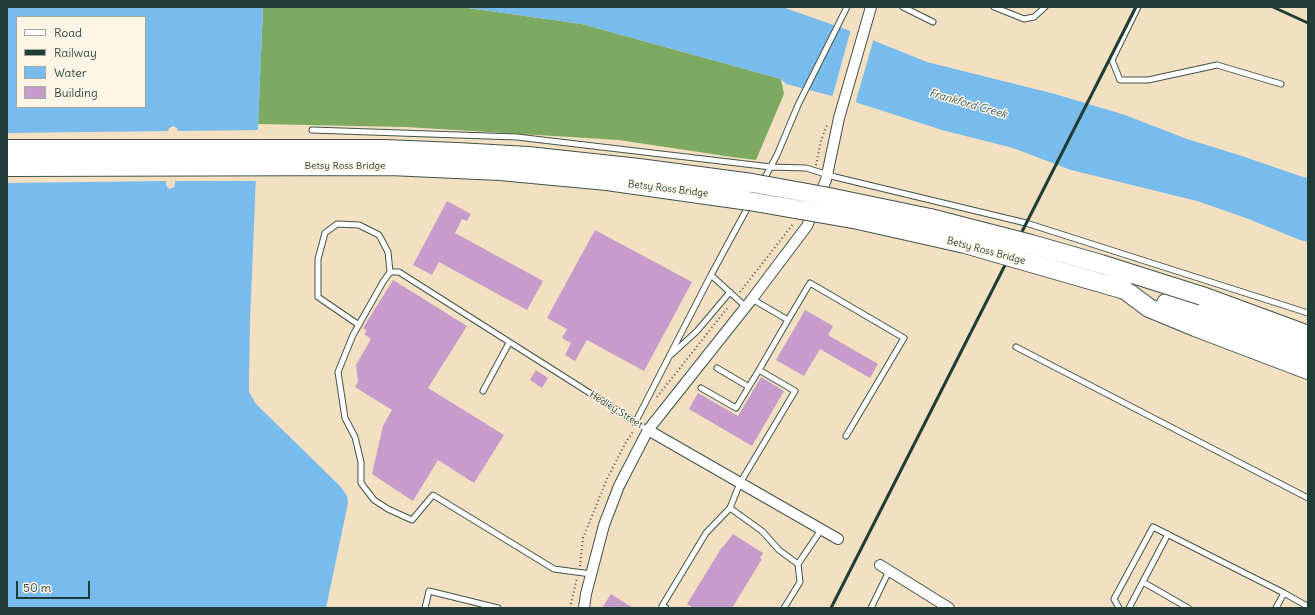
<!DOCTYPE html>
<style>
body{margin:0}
#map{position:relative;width:1315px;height:615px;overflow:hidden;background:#f3dfc1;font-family:Delius,sans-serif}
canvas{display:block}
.frame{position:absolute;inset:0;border:8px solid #1f3d34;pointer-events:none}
.legend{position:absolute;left:16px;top:16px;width:130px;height:92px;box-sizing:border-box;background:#fcf5e5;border:1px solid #a4ab9e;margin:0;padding:5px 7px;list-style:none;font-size:12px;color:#1f3d34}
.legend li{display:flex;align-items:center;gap:8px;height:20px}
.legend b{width:20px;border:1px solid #a4ab9e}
.scale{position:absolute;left:16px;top:581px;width:74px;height:18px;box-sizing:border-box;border:2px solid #1f3d34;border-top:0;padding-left:5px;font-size:12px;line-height:14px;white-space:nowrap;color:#1f3d34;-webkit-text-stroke:3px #fcf5e5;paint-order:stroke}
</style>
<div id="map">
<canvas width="1315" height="615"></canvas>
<div class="frame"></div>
<ul class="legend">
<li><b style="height:5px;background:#fff"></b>Road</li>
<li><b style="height:5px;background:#1f3d34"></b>Railway</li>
<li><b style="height:11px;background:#78bbed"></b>Water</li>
<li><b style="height:11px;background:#c59cca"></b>Building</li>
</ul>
<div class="scale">50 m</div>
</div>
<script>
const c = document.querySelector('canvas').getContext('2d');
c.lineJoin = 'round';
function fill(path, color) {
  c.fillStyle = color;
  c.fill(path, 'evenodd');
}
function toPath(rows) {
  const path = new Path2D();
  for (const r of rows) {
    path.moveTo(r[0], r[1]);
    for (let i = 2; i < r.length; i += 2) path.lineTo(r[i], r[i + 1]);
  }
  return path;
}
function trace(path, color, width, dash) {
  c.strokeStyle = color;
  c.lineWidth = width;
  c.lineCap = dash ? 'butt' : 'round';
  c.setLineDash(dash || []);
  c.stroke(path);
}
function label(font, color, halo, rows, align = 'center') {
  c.font = font + ' Delius,sans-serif';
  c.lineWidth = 3;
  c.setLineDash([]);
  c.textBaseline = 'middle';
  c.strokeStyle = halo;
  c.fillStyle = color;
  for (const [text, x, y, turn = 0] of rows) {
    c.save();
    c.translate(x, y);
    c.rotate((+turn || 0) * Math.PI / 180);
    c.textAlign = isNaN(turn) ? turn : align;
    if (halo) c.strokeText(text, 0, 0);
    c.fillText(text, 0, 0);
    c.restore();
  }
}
const forest = toPath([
 [263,7,461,7,582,24,781,79,784,94,756,160,732,157,619,140,406,127,258,124]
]);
const water = toPath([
 [7,7,263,7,250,321,249,379,249,392,256,404,341,487,347,496,348,503,326,608,7,608],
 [17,17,145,17,145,107,17,107],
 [173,126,177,128,178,131,175,183,174,187,170,189,167,187,166,184,168,131,169,128],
 [461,7,782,7,845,29,927,62,1055,94,1125,115,1187,139,1242,156,1300,176,1308,178,1308,242,1300,240,1246,218,1197,201,1071,170,1013,148,942,130,852,101,786,84,781,79,582,24]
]);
const pier = toPath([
 [851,29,874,38,855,104,832,98],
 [260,130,258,181,173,181,176,131],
 [170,131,168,181,7,183,7,133]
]);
const building = toPath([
 [447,201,471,214,467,221,462,219,455,233,543,281,527,310,439,262,432,275,413,265],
 [595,230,692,282,644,371,587,340,575,361,565,355,571,343,562,338,567,329,547,318],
 [393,280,467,326,428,388,504,435,474,483,438,460,413,501,372,474,383,426,392,410,355,387,358,382,356,365,371,339,364,334,367,331,363,328],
 [805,310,833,326,828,335,878,364,870,378,820,349,804,376,776,360],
 [536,370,548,378,542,388,530,380],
 [761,377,784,391,752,446,689,409,698,393,738,416],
 [733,534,763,553,760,558,762,559,732,608,693,608,687,604,722,547,723,547],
 [611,594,633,608,602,608]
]);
const path = toPath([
 [816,165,821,141,827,125],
 [740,292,794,223],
 [657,397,729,306],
 [580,566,583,538,607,479,626,442,634,430],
 [570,608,577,578]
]);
const service = toPath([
 [903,7,933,22],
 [994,7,1024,19,1034,17,1045,7],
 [1138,7,1112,60,1120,80,1148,80,1217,65,1281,84],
 [312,130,517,137,771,167,806,168,835,177,1026,223,1308,313],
 [763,181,777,155,798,105,847,7],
 [711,275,746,307],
 [752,299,788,320,759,370],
 [788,320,810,283,904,338,846,436],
 [359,325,318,297,318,259,325,233,337,224,359,225,379,235,388,252,390,272],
 [1016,347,1308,498],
 [672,354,697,331,730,292],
 [717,368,749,387],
 [701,388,736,408,759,370,795,391,740,483,730,508,762,531,779,550,798,564,821,530],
 [483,391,509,343],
 [635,423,711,275,749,205],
 [591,574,554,569,433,495,412,520,388,509,374,500,361,483,361,462,355,437,345,418,338,372,353,335,383,282,390,272,399,272,648,430],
 [1143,582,1188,608],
 [425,608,429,591,498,608],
 [666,608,662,606,706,533,730,508],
 [784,608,800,582,798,564],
 [871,608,889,571],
 [1119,608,1114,599,1153,527,1284,593,1307,606,1307,608],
 [1129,608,1168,534],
 [1276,608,1284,593]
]);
const minor = toPath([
 [648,430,838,539],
 [880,565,949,608],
 [584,608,586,594,604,525,619,486,648,430,752,299,807,226,826,180,839,118,871,7]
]);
const motorway = toPath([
 [1125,290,1149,308,1195,327,1308,370],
 [1202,296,1308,335],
 [1166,303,1224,322,1308,354]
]);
const rail = toPath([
 [1273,7,1308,23],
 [831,608,1136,7]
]);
const motorwayBridge = toPath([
 [7,149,384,149,457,152,528,156,639,168,752,183,824,196,930,218,1031,244,1101,264,1202,296],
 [7,167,390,166,500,171,607,181,749,201,858,220,965,244,1125,290]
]);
const streetNames = [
 ["Betsy Ross Bridge",345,166],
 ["Betsy Ross Bridge",668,189,7],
 ["Betsy Ross Bridge",986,251,15],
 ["Hedley Street",616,410,32]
];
const waterNames = [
 ["Frankford Creek",968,104,16]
];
fill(forest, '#7da961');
fill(water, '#78bbed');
fill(pier, '#f3dfc1');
fill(building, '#c59cca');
trace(service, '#3f5549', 7);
trace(minor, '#3f5549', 12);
trace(motorway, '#3f5549', 20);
trace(path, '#3f5549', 2, [1, 3]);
trace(service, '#fff', 5);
trace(minor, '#fff', 10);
trace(motorway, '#fff', 18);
trace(rail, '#1f3d34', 3);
trace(motorwayBridge, '#3f5549', 20, []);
trace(motorwayBridge, '#fff', 18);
label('10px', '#1f3d34', '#fcf5e5', streetNames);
label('italic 11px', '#355c62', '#fcf5e5', waterNames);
</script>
